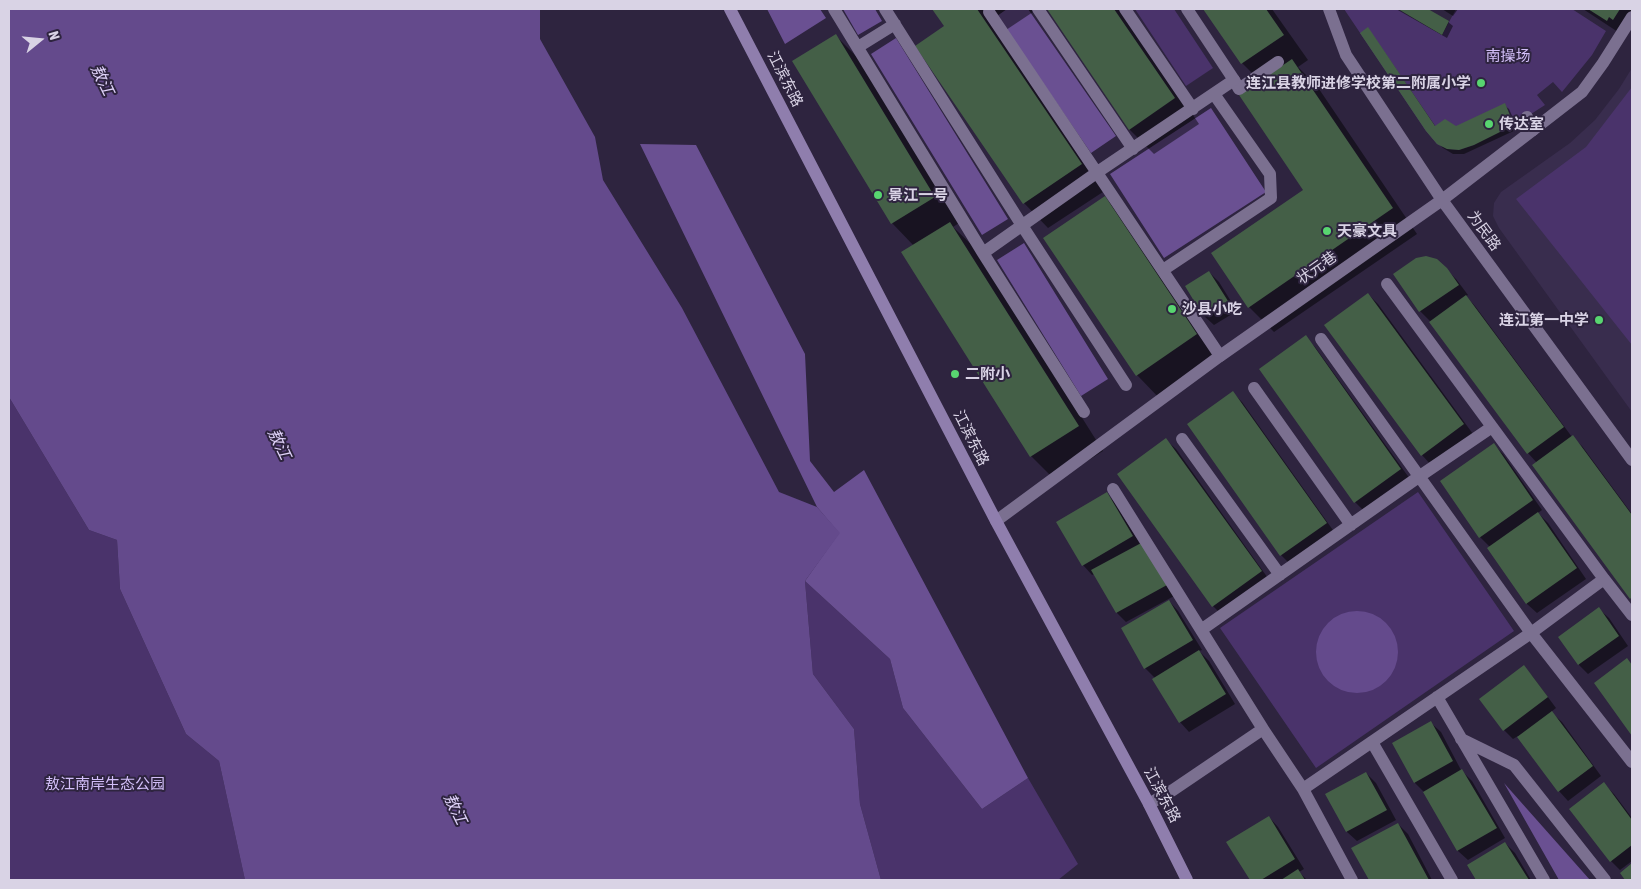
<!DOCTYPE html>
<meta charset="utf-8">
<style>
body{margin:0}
#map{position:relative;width:1641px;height:889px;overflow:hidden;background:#2e243f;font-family:"Asap Condensed",sans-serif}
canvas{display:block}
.frame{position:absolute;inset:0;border:10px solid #d9d3e5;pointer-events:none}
.north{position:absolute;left:15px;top:15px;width:50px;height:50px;-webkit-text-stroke:4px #2e243f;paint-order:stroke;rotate:73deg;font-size:14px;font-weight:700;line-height:20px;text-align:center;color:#d9d3e5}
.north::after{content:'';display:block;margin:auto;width:18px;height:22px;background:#d9d3e5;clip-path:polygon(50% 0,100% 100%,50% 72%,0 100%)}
</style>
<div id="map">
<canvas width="1641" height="889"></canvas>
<div class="frame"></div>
<div class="north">N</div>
</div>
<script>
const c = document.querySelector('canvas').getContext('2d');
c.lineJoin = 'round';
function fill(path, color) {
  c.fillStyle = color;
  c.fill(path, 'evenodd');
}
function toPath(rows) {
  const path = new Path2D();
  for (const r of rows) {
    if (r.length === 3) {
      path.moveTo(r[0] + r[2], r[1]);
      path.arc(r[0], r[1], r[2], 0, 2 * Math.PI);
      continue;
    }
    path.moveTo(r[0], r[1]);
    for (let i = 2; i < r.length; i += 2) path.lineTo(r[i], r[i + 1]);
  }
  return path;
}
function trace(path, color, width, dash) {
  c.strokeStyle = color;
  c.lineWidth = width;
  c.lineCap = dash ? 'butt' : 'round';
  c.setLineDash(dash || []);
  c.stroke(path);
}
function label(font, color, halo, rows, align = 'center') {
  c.font = font + ' "Asap Condensed","Noto Sans SC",sans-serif';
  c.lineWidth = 4;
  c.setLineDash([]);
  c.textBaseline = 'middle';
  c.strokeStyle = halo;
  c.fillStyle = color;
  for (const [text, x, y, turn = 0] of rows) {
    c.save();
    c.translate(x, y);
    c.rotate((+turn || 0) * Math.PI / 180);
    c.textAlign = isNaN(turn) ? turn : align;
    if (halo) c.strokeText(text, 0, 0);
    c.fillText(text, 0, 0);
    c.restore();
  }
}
const built = toPath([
 [1632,68,1632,412,1499,228,1493,216,1494,203,1501,192,1570,143,1595,120,1619,89]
]);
const green = toPath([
 [1135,9,1174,9,1213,68,1186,86],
 [1344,9,1398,9,1442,35,1456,9,1572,9,1606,31,1592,55,1562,92,1553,82,1537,95,1545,105,1514,125,1505,104,1474,145,1459,150,1447,149,1437,144,1426,131],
 [1632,87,1632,345,1516,199,1586,147],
 [9,397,89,530,117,540,120,589,186,734,219,761,245,880,9,880],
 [1418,492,1514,631,1316,768,1220,628],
 [805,581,890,659,903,708,982,809,1028,778,1078,864,1058,880,881,880,860,804,854,729,813,674]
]);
const forest = toPath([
 [767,9,820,9,826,18,785,44],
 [843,9,875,9,882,21,858,35],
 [1007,9,1028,9,1116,136,1091,153,997,16],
 [896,38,1008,219,982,235,871,54],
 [1211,108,1266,192,1164,258,1110,174],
 [640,144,696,145,805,354,810,461,834,492,864,470,1028,778,982,809,903,708,890,659,805,581,839,533,817,507],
 [1024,243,1108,379,1081,396,997,260],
 [1504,783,1590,880,1559,880]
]);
const water = toPath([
 [9,9,540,9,540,39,595,137,603,180,682,308,779,492,817,507,840,533,805,581,813,674,854,729,860,804,881,880,245,880,219,761,186,734,120,589,117,540,89,530,9,397],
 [1357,652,41]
]);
const shadow = toPath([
 [934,9,1031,9,1033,12,1000,34,1106,190,1048,228,1024,203,946,26],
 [1048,9,1121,9,1199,124,1154,154,1129,129],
 [1204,9,1272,9,1308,60,1298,67,1317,86,1417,234,1274,332,1249,307,1305,190,1261,82,1242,63],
 [1396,9,1426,9,1448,22,1453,26,1447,38],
 [1442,9,1458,9,1453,16],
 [1583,9,1632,9,1632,16,1621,34],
 [1372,34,1436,127,1456,128,1504,105,1509,109,1518,129,1464,154,1453,154,1443,148,1438,143],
 [836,36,861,61,959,223,953,227,975,248,1103,451,1056,481,1031,456,914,246,892,223],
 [1105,198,1130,223,1221,360,1161,400,1137,375],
 [1446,269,1456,279,1468,295,1466,296,1475,306,1572,437,1582,446,1632,514,1632,600,1534,465,1537,463,1528,453,1431,322,1420,311,1395,274],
 [1209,272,1219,282,1237,311,1214,325,1204,316,1186,286],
 [1368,294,1378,304,1473,434,1431,465,1422,455],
 [1305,337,1315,347,1410,479,1365,512,1355,502],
 [1233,393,1242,402,1335,533,1291,565,1281,555,1188,424],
 [1166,440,1176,449,1270,581,1223,616,1213,606,1119,474],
 [1494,445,1503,454,1542,510,1538,513,1548,523,1586,579,1537,613,1527,604,1489,548,1490,547,1480,537],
 [1107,494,1116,504,1140,544,1176,595,1126,622,1117,613,1095,574,1092,575,1083,565],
 [1169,601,1178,611,1202,650,1199,651,1209,661,1235,704,1189,732,1180,722,1155,678,1145,668],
 [1599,609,1609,618,1628,646,1588,674,1579,665,1560,637],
 [1627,660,1632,665,1632,734,1595,683],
 [1524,667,1533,677,1556,708,1551,712,1562,722,1601,776,1568,801,1559,791,1518,736,1513,739,1504,730],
 [1431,723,1441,732,1461,770,1472,781,1505,838,1468,860,1458,851,1425,793,1415,783,1394,744],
 [1366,773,1376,783,1396,820,1357,841,1347,832,1327,794],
 [1604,784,1614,794,1632,818,1632,861,1620,870,1611,861],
 [1269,817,1278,827,1304,869,1299,872,1307,880,1252,880,1228,842],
 [1398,824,1408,834,1432,880,1370,880,1353,849],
 [1505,843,1515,853,1531,880,1478,880,1469,865]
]);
const building = toPath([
 [932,9,977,9,1082,164,1023,204,915,46,944,26],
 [1047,9,1114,9,1175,98,1129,130],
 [1203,9,1266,9,1284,35,1241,64],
 [1398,9,1428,9,1449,21,1442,35],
 [1588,9,1620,9,1613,20,1609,17,1607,21],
 [1368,27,1435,126,1445,119,1456,126,1505,103,1514,125,1474,145,1459,150,1447,149,1437,144,1426,131,1360,33],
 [836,34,935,197,891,224,792,61],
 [1292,59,1393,208,1248,308,1211,253,1303,190,1239,95],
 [1105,196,1197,334,1136,376,1043,238],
 [950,222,1079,426,1030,457,901,252],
 [1426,256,1437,259,1447,268,1459,285,1419,312,1393,274,1416,258],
 [1209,271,1228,301,1203,316,1185,286],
 [1368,293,1464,424,1421,456,1324,325],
 [1466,295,1564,427,1527,454,1429,322],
 [1306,335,1401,469,1354,503,1259,369],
 [1233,391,1327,523,1280,556,1187,424],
 [1573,435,1632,515,1632,597,1630,599,1532,465],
 [1166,438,1262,571,1212,607,1117,474],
 [1494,443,1533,500,1479,538,1440,481],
 [1107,492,1133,536,1082,566,1056,522],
 [1538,512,1577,568,1526,604,1487,548],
 [1143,542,1167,585,1116,613,1091,570],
 [1169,600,1193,640,1144,669,1121,628],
 [1599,607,1619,636,1578,665,1558,637],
 [1199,650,1226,694,1179,723,1152,679],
 [1627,658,1632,665,1632,736,1594,683],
 [1524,665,1548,697,1503,731,1479,699],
 [1552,711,1593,766,1558,792,1517,737],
 [1431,721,1453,761,1414,783,1392,743],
 [1462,769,1497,828,1457,851,1423,792],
 [1366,772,1387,810,1346,832,1325,794],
 [1604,782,1632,820,1632,845,1610,862,1569,809],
 [1269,816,1295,859,1261,880,1250,880,1226,842],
 [1398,823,1429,880,1369,880,1351,848],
 [1505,842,1529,880,1476,880,1467,865],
 [1632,863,1632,880,1625,880,1620,873],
 [1298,869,1305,880,1281,880]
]);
const service = toPath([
 [1234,80,1239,89,1278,62],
 [1527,117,1533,130]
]);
const minor = toPath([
 [834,9,983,253,1084,412],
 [885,9,1023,227,1126,385],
 [1038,9,1133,149],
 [1125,9,1193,109],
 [989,12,1220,356],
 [858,47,895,24],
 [983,253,1102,169,1234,80,1187,9],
 [1163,270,1271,198,1270,174,1214,94],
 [1387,284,1604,579,1632,615],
 [1321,339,1531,633,1632,762],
 [1254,388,1351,525],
 [1182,439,1280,575],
 [1113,489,1263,729,1303,789,1352,880],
 [1201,630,1420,476,1492,427],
 [1437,697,1544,880],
 [1461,739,1514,765,1605,880],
 [1372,742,1452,880],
 [1303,789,1531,633,1604,579],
 [1149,804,1173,790,1263,729]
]);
const tertiary = toPath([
 [1329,9,1346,55,1442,200,1632,460],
 [996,521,1220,356,1442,200,1533,130,1582,92,1603,63,1632,17]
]);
const secondary = toPath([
 [730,9,996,521,1149,804,1187,880]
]);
const markers = [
 [1481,83,5,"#58d570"],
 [1489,124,5,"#58d570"],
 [878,195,5,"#58d570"],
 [1327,231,5,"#58d570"],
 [1172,309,5,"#58d570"],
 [1599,320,5,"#58d570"],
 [955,374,5,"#58d570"]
];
const parkNames = [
 ["南操场",1508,56],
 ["敖江南岸生态公园",105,784]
];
const streetNames = [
 ["江滨东路",785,79,63],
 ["为民路",1484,231,54],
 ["状元巷",1317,268,-35],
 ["江滨东路",971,438,63],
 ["江滨东路",1162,795,62]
];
const poiNames = [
 ["连江县教师进修学校第二附属小学",1471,83,"right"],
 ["传达室",1499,124],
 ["景江一号",888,195],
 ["天豪文具",1337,231],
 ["沙县小吃",1182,309],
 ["连江第一中学",1589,320,"right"],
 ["二附小",965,374]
];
const waterNames = [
 ["敖江",102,80,64],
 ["敖江",279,444,64],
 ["敖江",455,809,64]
];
fill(built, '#392d4e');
fill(green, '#4a336b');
fill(forest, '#6a5092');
fill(water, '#644a8c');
fill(shadow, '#0007');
fill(building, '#445f47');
trace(service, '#7b7090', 12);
trace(minor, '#7b7090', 12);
trace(tertiary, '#7b7090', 12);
trace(secondary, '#8f7ead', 12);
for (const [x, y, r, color] of markers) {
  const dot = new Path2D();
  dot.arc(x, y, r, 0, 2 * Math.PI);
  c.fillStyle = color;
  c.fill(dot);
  trace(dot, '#2e243f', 2);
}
label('15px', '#d3bff9', '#2e243f', parkNames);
label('15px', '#d9d3e5', '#2e243f', streetNames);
label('bold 15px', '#d9d3e5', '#2e243f', poiNames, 'left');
label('italic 16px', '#e2d5fc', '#2e243f', waterNames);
</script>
